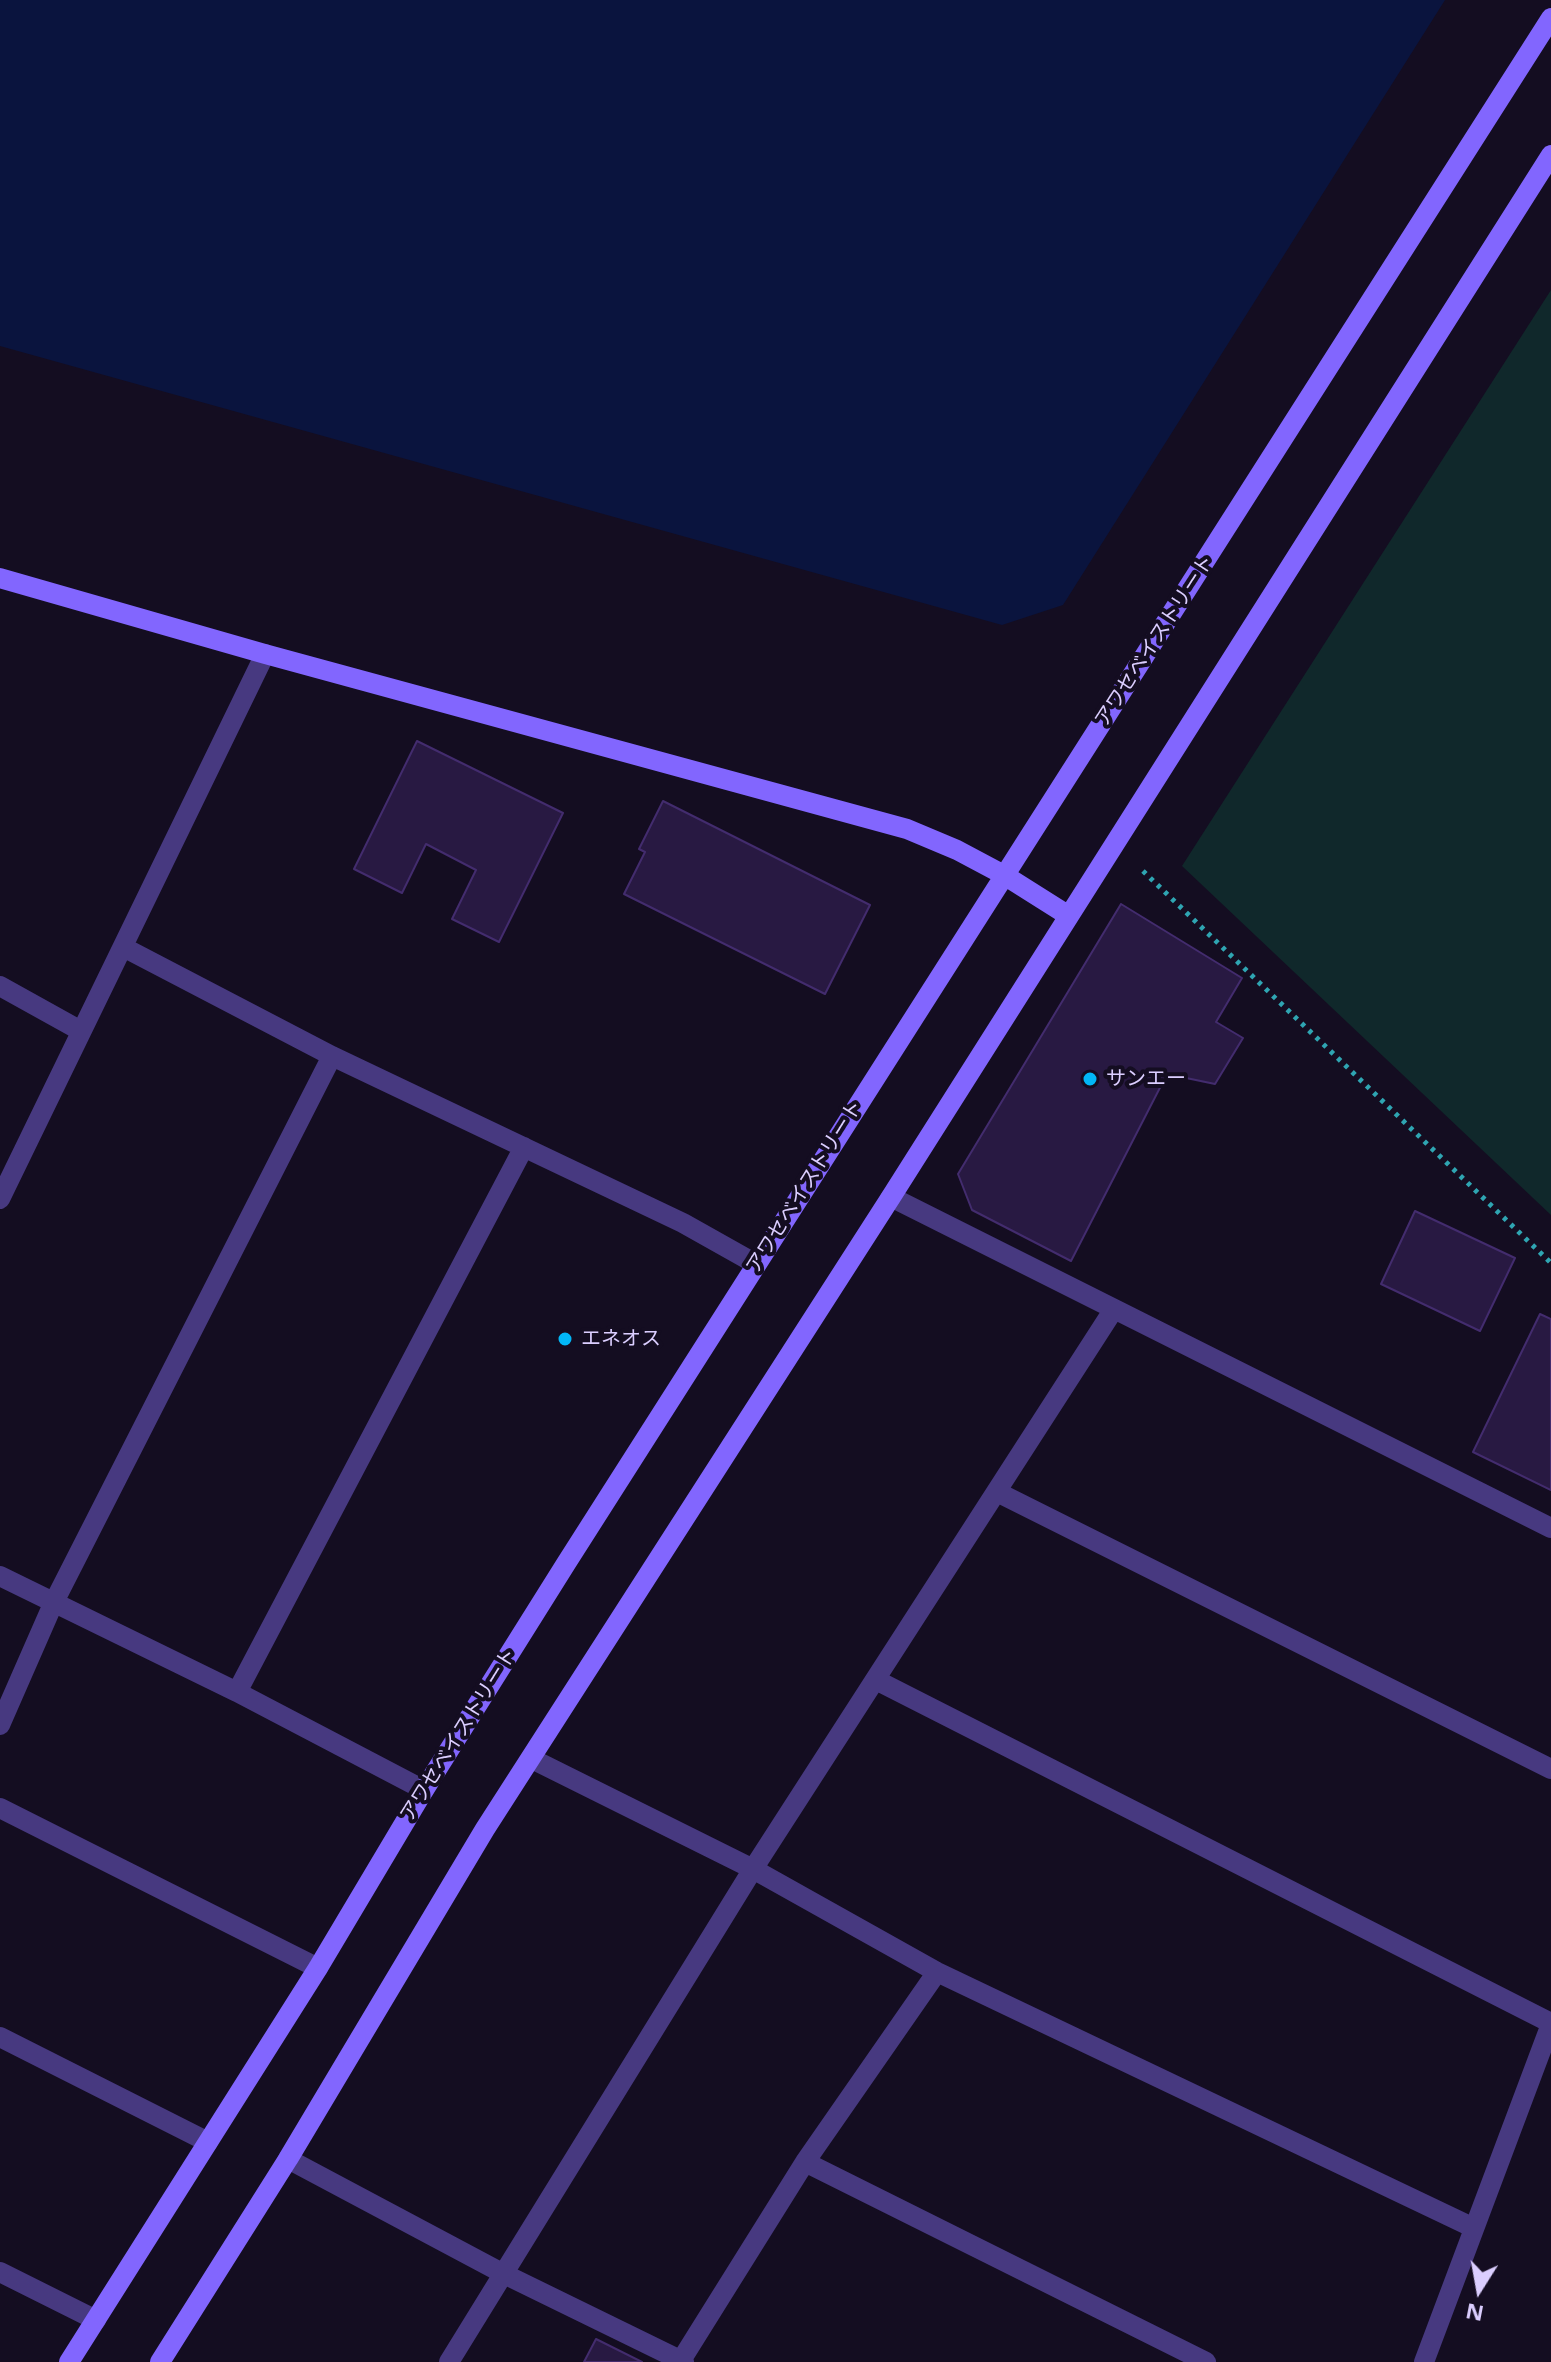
<!DOCTYPE html>
<meta charset="utf-8">
<style>
body{margin:0}
#map{position:relative;width:1551px;height:2362px;overflow:hidden;background:#140d21;font-family:"Open Sans",sans-serif}
canvas{display:block}
.north{position:absolute;left:1439px;top:2250px;width:80px;height:80px;-webkit-text-stroke:6px #140d21;paint-order:stroke;rotate:191deg;font-size:22px;font-weight:700;line-height:32px;text-align:center;color:#dbceff}
.north::after{content:'';display:block;margin:auto;width:28px;height:36px;background:#dbceff;clip-path:polygon(50% 0,100% 100%,50% 72%,0 100%)}
</style>
<div id="map">
<canvas width="1551" height="2362"></canvas>
<div class="north">N</div>
</div>
<script>
const c = document.querySelector('canvas').getContext('2d');
c.lineJoin = 'round';
function fill(path, color) {
  c.fillStyle = color;
  c.fill(path, 'evenodd');
}
function toPath(rows) {
  const path = new Path2D();
  for (const r of rows) {
    path.moveTo(r[0], r[1]);
    for (let i = 2; i < r.length; i += 2) path.lineTo(r[i], r[i + 1]);
  }
  return path;
}
function trace(path, color, width, dash) {
  c.strokeStyle = color;
  c.lineWidth = width;
  c.lineCap = dash ? 'butt' : 'round';
  c.setLineDash(dash || []);
  c.stroke(path);
}
function label(font, color, halo, rows, align = 'center') {
  c.font = font + ' "Open Sans","Noto Sans JP",sans-serif';
  c.lineWidth = 8;
  c.setLineDash([]);
  c.textBaseline = 'middle';
  c.strokeStyle = halo;
  c.fillStyle = color;
  for (const [text, x, y, turn = 0] of rows) {
    c.save();
    c.translate(x, y);
    c.rotate((+turn || 0) * Math.PI / 180);
    c.textAlign = isNaN(turn) ? turn : align;
    if (halo) c.strokeText(text, 0, 0);
    c.fillText(text, 0, 0);
    c.restore();
  }
}
const green = toPath([
 [1551,290,1551,1215,1182,866]
]);
const water = toPath([
 [0,0,1445,0,1063,605,1002,625,0,346]
]);
const building = toPath([
 [417,741,563,813,499,942,452,919,476,870,426,844,402,893,354,869,417,741],
 [663,801,870,905,825,994,624,894,645,852,639,849,663,801],
 [1121,904,1242,978,1216,1022,1243,1038,1215,1084,1167,1074,1071,1261,972,1210,958,1174,1121,904],
 [1415,1211,1515,1258,1480,1331,1381,1284,1415,1211],
 [1540,1314,1551,1319,1551,1490,1473,1452,1540,1314],
 [596,2339,642,2362,584,2362,596,2339]
]);
const path = toPath([
 [1143,871,1551,1263]
]);
const street = toPath([
 [123,947,332,1056,683,1223,756,1264],
 [0,986,81,1031],
 [891,1197,1551,1528],
 [0,1199,265,654],
 [997,1492,1551,1769],
 [0,1576,237,1692,424,1790],
 [876,1680,1551,2023],
 [237,1692,524,1147],
 [0,1725,53,1604,332,1056],
 [532,1759,753,1869,937,1972,1474,2228],
 [0,1808,318,1968],
 [0,2037,208,2142],
 [288,2159,504,2274,684,2362],
 [805,2162,1206,2362],
 [0,2272,96,2320],
 [449,2362,753,1869,1114,1309],
 [680,2362,805,2162,937,1972],
 [1424,2362,1551,2024]
]);
const secondary = toPath([
 [0,578,265,654,907,829,957,850,1004,875,1069,916],
 [69,2362,318,1968,424,1790,567,1562,1551,18],
 [160,2362,288,2159,485,1829,891,1197,1551,155]
]);
const markers = [
 [1090,1079,8,"#02b7f7"],
 [565,1339,8,"#02b7f7"]
];
const streetNames = [
 ["アワセベイストリート",1155,641,-57],
 ["アワセベイストリート",805,1187,-58],
 ["アワセベイストリート",459,1735,-58]
];
const poiNames = [
 ["サンエー",1106,1079],
 ["エネオス",581,1339]
];
fill(green, '#10282b');
fill(water, '#0a143e');
fill(building, '#281942');
trace(building, '#432c6e', 2);
trace(path, '#2fa5b2', 5, [4, 6]);
trace(street, '#473980', 20);
trace(secondary, '#8266fe', 20);
for (const [x, y, r, color] of markers) {
  const dot = new Path2D();
  dot.arc(x, y, r, 0, 2 * Math.PI);
  c.fillStyle = color;
  c.fill(dot);
  trace(dot, '#140d21', 3);
}
label('20px', '#dbceff', '#140d21', streetNames);
label('20px', '#dbceff', '#140d21', poiNames, 'left');
</script>
